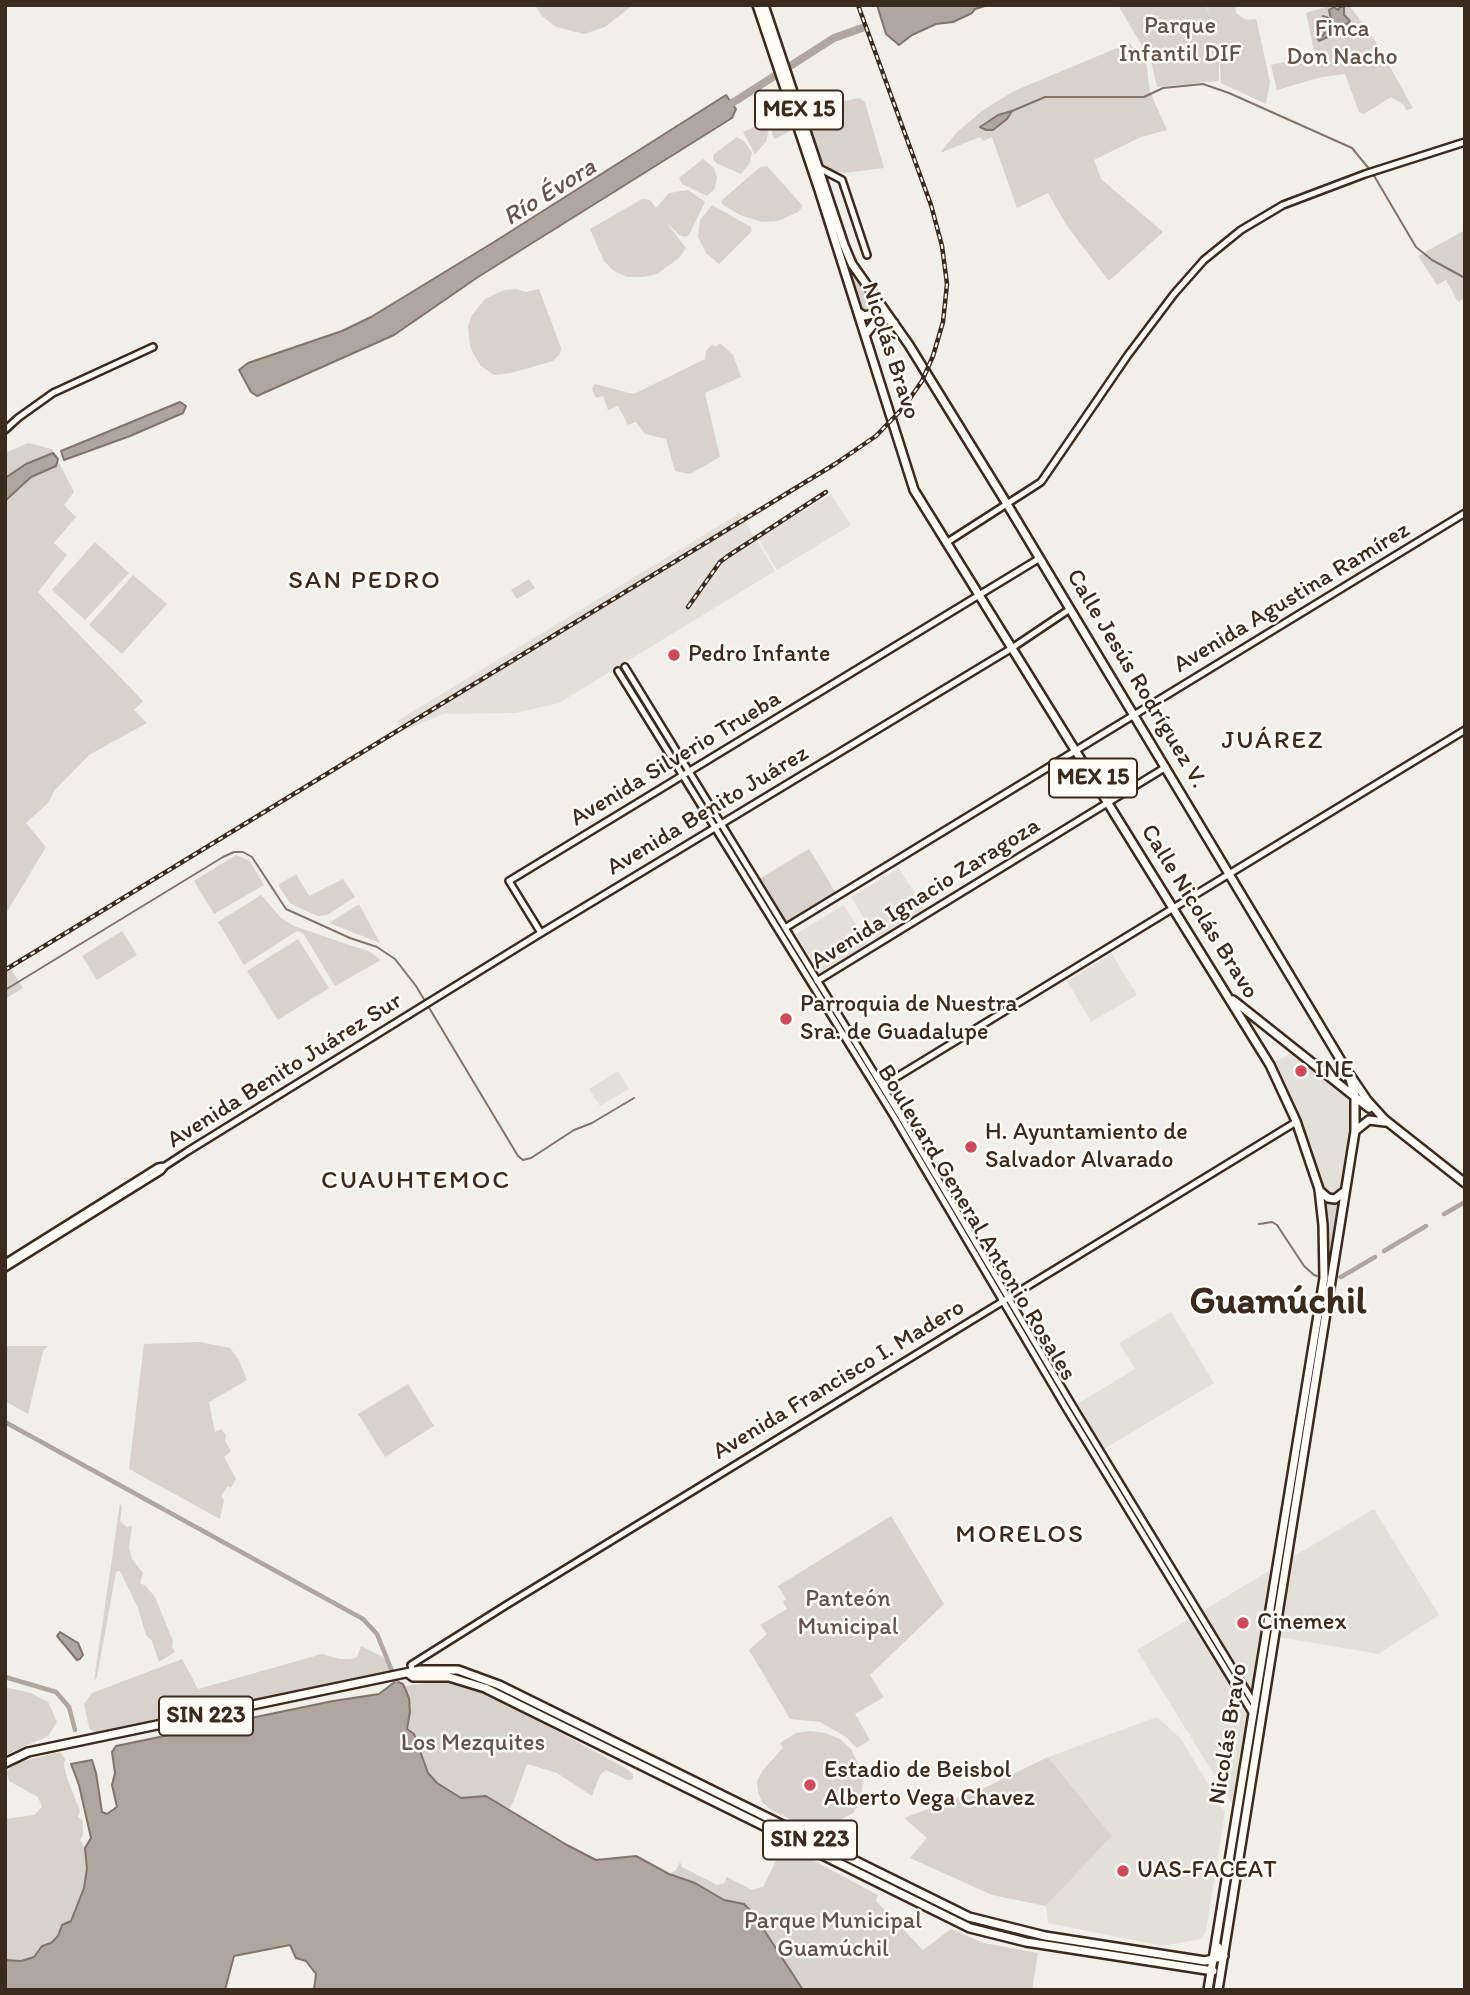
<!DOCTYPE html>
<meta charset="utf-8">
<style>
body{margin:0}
#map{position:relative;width:1470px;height:1995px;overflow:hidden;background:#f1efea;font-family:Itim,sans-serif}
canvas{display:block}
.frame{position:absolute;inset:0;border:7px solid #3b2a1e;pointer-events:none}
</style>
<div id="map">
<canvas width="1470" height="1995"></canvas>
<div class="frame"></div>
</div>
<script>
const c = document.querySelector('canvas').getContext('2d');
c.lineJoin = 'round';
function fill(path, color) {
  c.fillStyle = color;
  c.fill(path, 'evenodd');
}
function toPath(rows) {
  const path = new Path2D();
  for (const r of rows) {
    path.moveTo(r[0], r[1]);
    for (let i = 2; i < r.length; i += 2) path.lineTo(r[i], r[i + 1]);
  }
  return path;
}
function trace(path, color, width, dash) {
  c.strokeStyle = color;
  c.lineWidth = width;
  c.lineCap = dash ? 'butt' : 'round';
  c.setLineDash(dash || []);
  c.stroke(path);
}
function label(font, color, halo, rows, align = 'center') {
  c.font = font + ' Itim,sans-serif';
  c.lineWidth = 5;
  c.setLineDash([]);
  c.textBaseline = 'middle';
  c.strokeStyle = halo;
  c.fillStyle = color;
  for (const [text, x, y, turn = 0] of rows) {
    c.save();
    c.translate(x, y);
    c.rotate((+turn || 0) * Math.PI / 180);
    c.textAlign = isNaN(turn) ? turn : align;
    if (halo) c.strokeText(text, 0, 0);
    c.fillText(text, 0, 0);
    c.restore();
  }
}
const built = toPath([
 [831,494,851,525,777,570,758,538],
 [740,513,775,571,559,703,516,713,443,714,403,731,397,721],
 [899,868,925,911,878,941,851,897],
 [844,905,869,945,820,974,796,934],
 [1112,954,1137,995,1091,1022,1067,981],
 [1296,1050,1355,1099,1347,1192,1332,1198,1320,1190,1270,1065],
 [618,1071,629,1089,600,1106,589,1089],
 [1171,1312,1214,1383,1104,1449,1077,1404,1135,1369,1119,1343],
 [1374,1509,1439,1615,1378,1654,1279,1637,1292,1557],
 [1274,1568,1234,1807,1137,1650],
 [1157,1717,1181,1739,1225,1812,1206,1931,1201,1939,1163,1946,1048,1923,1046,1906,1112,1836,1048,1757]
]);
const green = toPath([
 [535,5,633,5,605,27,584,34,556,27,542,16],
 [1118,5,1205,5,1210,16,1206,5,1235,5,1236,13,1246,20,1256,19,1257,22,1270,82,1266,104,1221,83,1219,49,1219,81,1157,87,1151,61],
 [1332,5,1349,5,1376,42,1413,108,1406,110,1404,105,1391,97,1364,114,1359,112,1345,74,1322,77,1277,90,1271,65,1315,55,1306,13],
 [1129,43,1146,62,1150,92,1167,130,1141,137,1094,160,1101,179,1163,232,1109,281,1067,226,1048,193,1017,208,992,137,983,141,980,137,940,153,957,132,982,111,1014,91],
 [859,98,865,102,884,168,844,173,832,171,818,159,805,114,838,102],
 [776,118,783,119,789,132,775,139,773,137,769,121],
 [766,122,769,129,766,142,755,154,743,132],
 [737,137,745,142,752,153,749,164,741,174,716,163,713,159,714,154],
 [703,159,714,168,717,177,715,188,707,196,682,184,679,178],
 [767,166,803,206,798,212,778,221,762,222,740,215,722,204,721,201,760,167],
 [688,190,705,202,689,235,685,237,679,235,666,222,686,248,679,258,657,274,643,277,627,277,614,271,604,261,590,229,642,199,650,200,656,208,669,193],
 [712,205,751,227,752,231,719,264,706,253,698,237,700,220],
 [1465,230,1465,298,1458,302,1446,280,1437,285,1418,256],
 [843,259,875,300,875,305,872,311,864,313,860,309],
 [516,289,526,292,539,289,561,348,560,354,553,361,511,373,494,375,481,366,474,355,470,346,468,326,472,315,485,299,504,290],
 [720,343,733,355,741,377,705,393,720,457,690,474,675,471,666,439,645,434,636,422,628,425,618,406,608,410,603,396,596,398,592,389,595,384,634,394,705,359,706,351,712,344,716,347],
 [28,443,52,449,74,492,64,505,76,517,54,543,67,555,38,592,143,701,134,710,147,723,89,755,55,790,48,803,26,823,46,847,5,915,5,453],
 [95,542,129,573,85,620,52,590],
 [133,575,167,604,122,654,89,625],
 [529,579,535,588,517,599,511,590],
 [809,849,836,893,787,923,759,879],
 [236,855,250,861,264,885,214,914,194,881],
 [296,874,309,896,343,879,355,897,327,915,319,916,308,912,290,903,278,885],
 [261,895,281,918,294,926,370,952,381,960,335,986,303,933,297,931,244,965,218,922],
 [359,904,380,943,329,923],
 [122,931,137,955,97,980,82,956],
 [298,939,329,988,278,1020,247,971],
 [11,969,23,988,5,999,5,973],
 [1325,1200,1334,1204,1342,1204,1331,1266],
 [200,1342,230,1348,239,1360,247,1380,209,1402,215,1432,221,1429,226,1435,225,1441,231,1451,224,1457,236,1479,231,1488,228,1486,221,1496,224,1500,220,1519,129,1469,144,1344],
 [5,1346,48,1346,43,1351,28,1414,5,1401],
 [408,1384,434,1426,385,1457,358,1414],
 [120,1503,122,1507,120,1521,127,1527,132,1526,129,1548,132,1559,143,1573,140,1583,146,1586,155,1597,173,1641,172,1647,175,1652,159,1662,152,1641,146,1635,138,1608,120,1571,116,1572,97,1677,94,1681],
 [891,1516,944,1604,870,1675,884,1697,855,1714,870,1740,857,1748,846,1737,820,1722,790,1719,749,1650,767,1634,760,1625,787,1609,783,1602,786,1599,778,1586],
 [361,1646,385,1658,391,1674,95,1733,89,1728,84,1704,92,1693,182,1659,198,1689,322,1654,340,1659,352,1659,357,1657],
 [446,1680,476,1687,627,1769,633,1774,633,1778,631,1780,627,1780,606,1770,600,1775,592,1796,557,1773,527,1764,513,1803,508,1810,490,1798,466,1799,454,1794,437,1783,428,1773,417,1743,407,1729,410,1712,409,1698,404,1686],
 [5,1687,31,1693,48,1702,57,1722,48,1736,5,1755],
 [810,1731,825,1733,840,1739,851,1749,864,1776,860,1803,853,1813,818,1832,771,1810,762,1802,758,1792,757,1781,763,1770,783,1748,780,1743,796,1733],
 [60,1752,65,1759,64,1766,67,1778,80,1811,78,1817,83,1821,83,1835,80,1840,85,1848,87,1869,84,1888,71,1921,62,1925,58,1936,51,1943,42,1946,34,1957,21,1961,5,1960,5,1819,34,1815,42,1807,38,1797,9,1781,7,1772,12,1764],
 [1048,1757,1112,1836,1046,1906,992,1895,910,1858,927,1838,904,1818,986,1787],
 [784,1845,878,1895,876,1901,923,1950,951,1929,984,1943,1038,1953,1032,1990,803,1990,753,1913,744,1904,724,1900,686,1880,669,1874,676,1870,680,1862,682,1867,717,1885,724,1883,727,1877,752,1890,763,1887]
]);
const water = toPath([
 [877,5,988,5,975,9,972,13,953,22,936,24,912,35,899,45,886,34,877,5],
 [1334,7,1338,10,1340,7,1344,7,1344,15,1350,21,1347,24,1341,24,1338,28,1333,26,1334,32,1330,32,1330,36,1319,41,1315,33,1323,36,1325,32,1321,29,1318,31,1317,23,1321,22,1323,16,1331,19,1329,10,1334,7],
 [726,95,736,109,732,118,478,277,394,335,257,396,251,392,239,370,248,363,342,331,371,317,494,242,726,95],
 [1012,111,1007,119,993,130,986,130,980,127,998,115,1012,111],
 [180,402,186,406,183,413,130,436,64,460,61,451,180,402],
 [53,453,58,459,56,466,31,477,5,501,5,478,26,464,53,453],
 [60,1632,78,1643,83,1655,80,1659,77,1660,57,1636,60,1632],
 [396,1681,403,1684,409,1698,410,1712,407,1729,414,1734,428,1773,437,1783,461,1798,486,1796,567,1845,596,1860,636,1856,669,1874,695,1883,724,1900,744,1904,753,1913,803,1990,314,1990,316,1974,306,1961,296,1958,290,1945,234,1956,225,1990,5,1990,5,1960,21,1961,34,1957,42,1946,51,1943,58,1936,62,1925,71,1921,84,1888,87,1869,85,1848,91,1838,79,1785,71,1764,92,1760,96,1773,102,1812,107,1814,117,1807,112,1785,115,1773,112,1752,116,1746,333,1701,379,1694,396,1681]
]);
const stream = toPath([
 [1012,111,1045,97,1144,97,1163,88,1203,84,1229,93,1352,148,1370,170],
 [1373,174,1416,247,1432,260,1465,278],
 [5,990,223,857,234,852,243,852,252,857,286,909,350,938,377,947,395,959,416,986,518,1156,523,1160,531,1158,574,1130,592,1123,634,1098],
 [1259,1224,1272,1222,1277,1225,1304,1266,1314,1275,1320,1277],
 [1339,1277,1341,1277]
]);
const canal = toPath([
 [1444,1214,1465,1202],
 [1384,1251,1426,1226],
 [1341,1277,1375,1257],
 [5,1422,363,1619,377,1634,396,1681],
 [5,1677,56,1692,69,1707,75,1730]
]);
const river = toPath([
 [726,107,834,38,862,28]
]);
const minor = toPath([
 [819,168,842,180,867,255],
 [5,430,18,418,53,393,153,347],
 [946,543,1041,482,1128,355,1174,294,1204,260,1241,230,1283,205,1365,174,1465,142],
 [625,667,898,1112,1072,1405,1255,1705],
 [618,671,893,1115,1066,1408,1253,1714],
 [785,928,1465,513],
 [541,933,509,881,1040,558],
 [817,981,1166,767],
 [882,1086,1465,730],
 [5,1263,158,1167,165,1166],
 [5,1268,161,1171,165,1166,188,1151,541,933,1012,648,1070,609],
 [413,1674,411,1665,508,1604,1296,1122]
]);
const major = toPath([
 [757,5,819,190,914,490,1270,1065,1296,1121,1319,1189,1323,1225,1324,1278,1208,1990],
 [764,5,844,245,852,264,909,345,1007,504,1346,1069,1367,1100,1386,1121],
 [858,312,864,316,873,314,878,307,877,299],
 [865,335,876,321,887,319,894,323],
 [1233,1000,1369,1108],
 [1384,1119,1465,1183],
 [1355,1131,1369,1120,1385,1122],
 [1319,1190,1328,1198,1335,1199,1345,1191],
 [409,1674,413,1677,449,1677,485,1688,970,1928,1026,1942,1213,1971],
 [5,1763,28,1752,420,1670,458,1670,499,1685,969,1917,1045,1936,1205,1961,1224,1956,1218,1952,1218,1947],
 [1218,1990,1355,1131,1355,1096,1350,1079]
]);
const rail = toPath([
 [688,607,720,562,728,556,826,492],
 [5,970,835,464,876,436,904,407,922,381,933,356,943,322,947,284,942,246,931,205,858,5]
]);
const markers = [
 [674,655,7,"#d1495b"],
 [786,1019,7,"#d1495b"],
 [1301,1071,7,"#d1495b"],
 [971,1147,7,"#d1495b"],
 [1243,1623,7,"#d1495b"],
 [810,1785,7,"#d1495b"],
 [1123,1871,7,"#d1495b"]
];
const shields = [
 [799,110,88],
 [1093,778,88],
 [206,1716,94],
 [810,1840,94]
];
const shieldNames = [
 ["MEX 15",799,110],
 ["MEX 15",1093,778],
 ["SIN 223",206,1716],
 ["SIN 223",810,1840]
];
const parkNames = [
 ["Parque",1180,27],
 ["Infantil DIF",1180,55],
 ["Finca",1342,30],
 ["Don Nacho",1342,58],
 ["Panteón",848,1600],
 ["Municipal",848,1628],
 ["Los Mezquites",473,1744],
 ["Parque Municipal",833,1922],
 ["Guamúchil",833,1950]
];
const streetNames = [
 ["Nicolás Bravo",890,351,72],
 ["Avenida Agustina Ramírez",1292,598,-31],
 ["Calle Jesús Rodríguez V.",1136,679,59],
 ["Avenida Silverio Trueba",676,759,-31],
 ["Avenida Benito Juárez",708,811,-31],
 ["Avenida Ignacio Zaragoza",926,894,-32],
 ["Calle Nicolás Bravo",1199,912,58],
 ["Avenida Benito Juárez Sur",285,1071,-32],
 ["Boulevard General Antonio Rosales",976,1223,59],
 ["Avenida Francisco I. Madero",839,1380,-31],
 ["Nicolás Bravo",1229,1734,-81]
];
const poiNames = [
 ["Pedro Infante",688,655],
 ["Parroquia de Nuestra",800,1005],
 ["Sra. de Guadalupe",800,1033],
 ["INE",1315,1071],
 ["H. Ayuntamiento de",985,1133],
 ["Salvador Alvarado",985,1161],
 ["Cinemex",1257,1623],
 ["Estadio de Beisbol",824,1771],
 ["Alberto Vega Chavez",824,1799],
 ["UAS-FACEAT",1137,1871]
];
const waterNames = [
 ["Río Évora",550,193,-32]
];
const neighbourhoodNames = [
 ["SAN PEDRO",365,581],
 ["JUÁREZ",1273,741],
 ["CUAUHTEMOC",416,1181],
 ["MORELOS",1020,1535]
];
const townNames = [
 ["Guamúchil",1278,1303]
];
fill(built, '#e3e0da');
fill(green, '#d7d2cc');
fill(water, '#aea69f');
trace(water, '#80746b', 2);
trace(stream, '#80746b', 2);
trace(canal, '#aea69f', 4.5);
trace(river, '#aea69f', 8);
trace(minor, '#3b2a1e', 10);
trace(major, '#3b2a1e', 12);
trace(minor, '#fdfcf7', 5);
trace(major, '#fdfcf7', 7);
trace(rail, '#3b2a1e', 4.5);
trace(rail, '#fdfcf7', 2, [5]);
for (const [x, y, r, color] of markers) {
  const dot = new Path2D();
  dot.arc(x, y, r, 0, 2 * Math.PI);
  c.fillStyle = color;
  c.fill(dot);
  trace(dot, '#fdfcf7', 2.5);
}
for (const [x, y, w] of shields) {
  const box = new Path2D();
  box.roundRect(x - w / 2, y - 19.5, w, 39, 5);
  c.fillStyle = '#fdfcf7';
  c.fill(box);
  trace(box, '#3b2a1e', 2);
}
label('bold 23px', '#3b2a1e', null, shieldNames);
label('24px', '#62544a', '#fdfcf7', parkNames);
label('24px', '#3b2a1e', '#fdfcf7', streetNames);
label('24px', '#3b2a1e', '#fdfcf7', poiNames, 'left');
label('italic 26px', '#63554b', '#fdfcf7', waterNames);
c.letterSpacing = '2px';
label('26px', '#3b2a1e', '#fdfcf7', neighbourhoodNames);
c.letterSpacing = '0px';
label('bold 38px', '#3b2a1e', '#fdfcf7', townNames);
</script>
